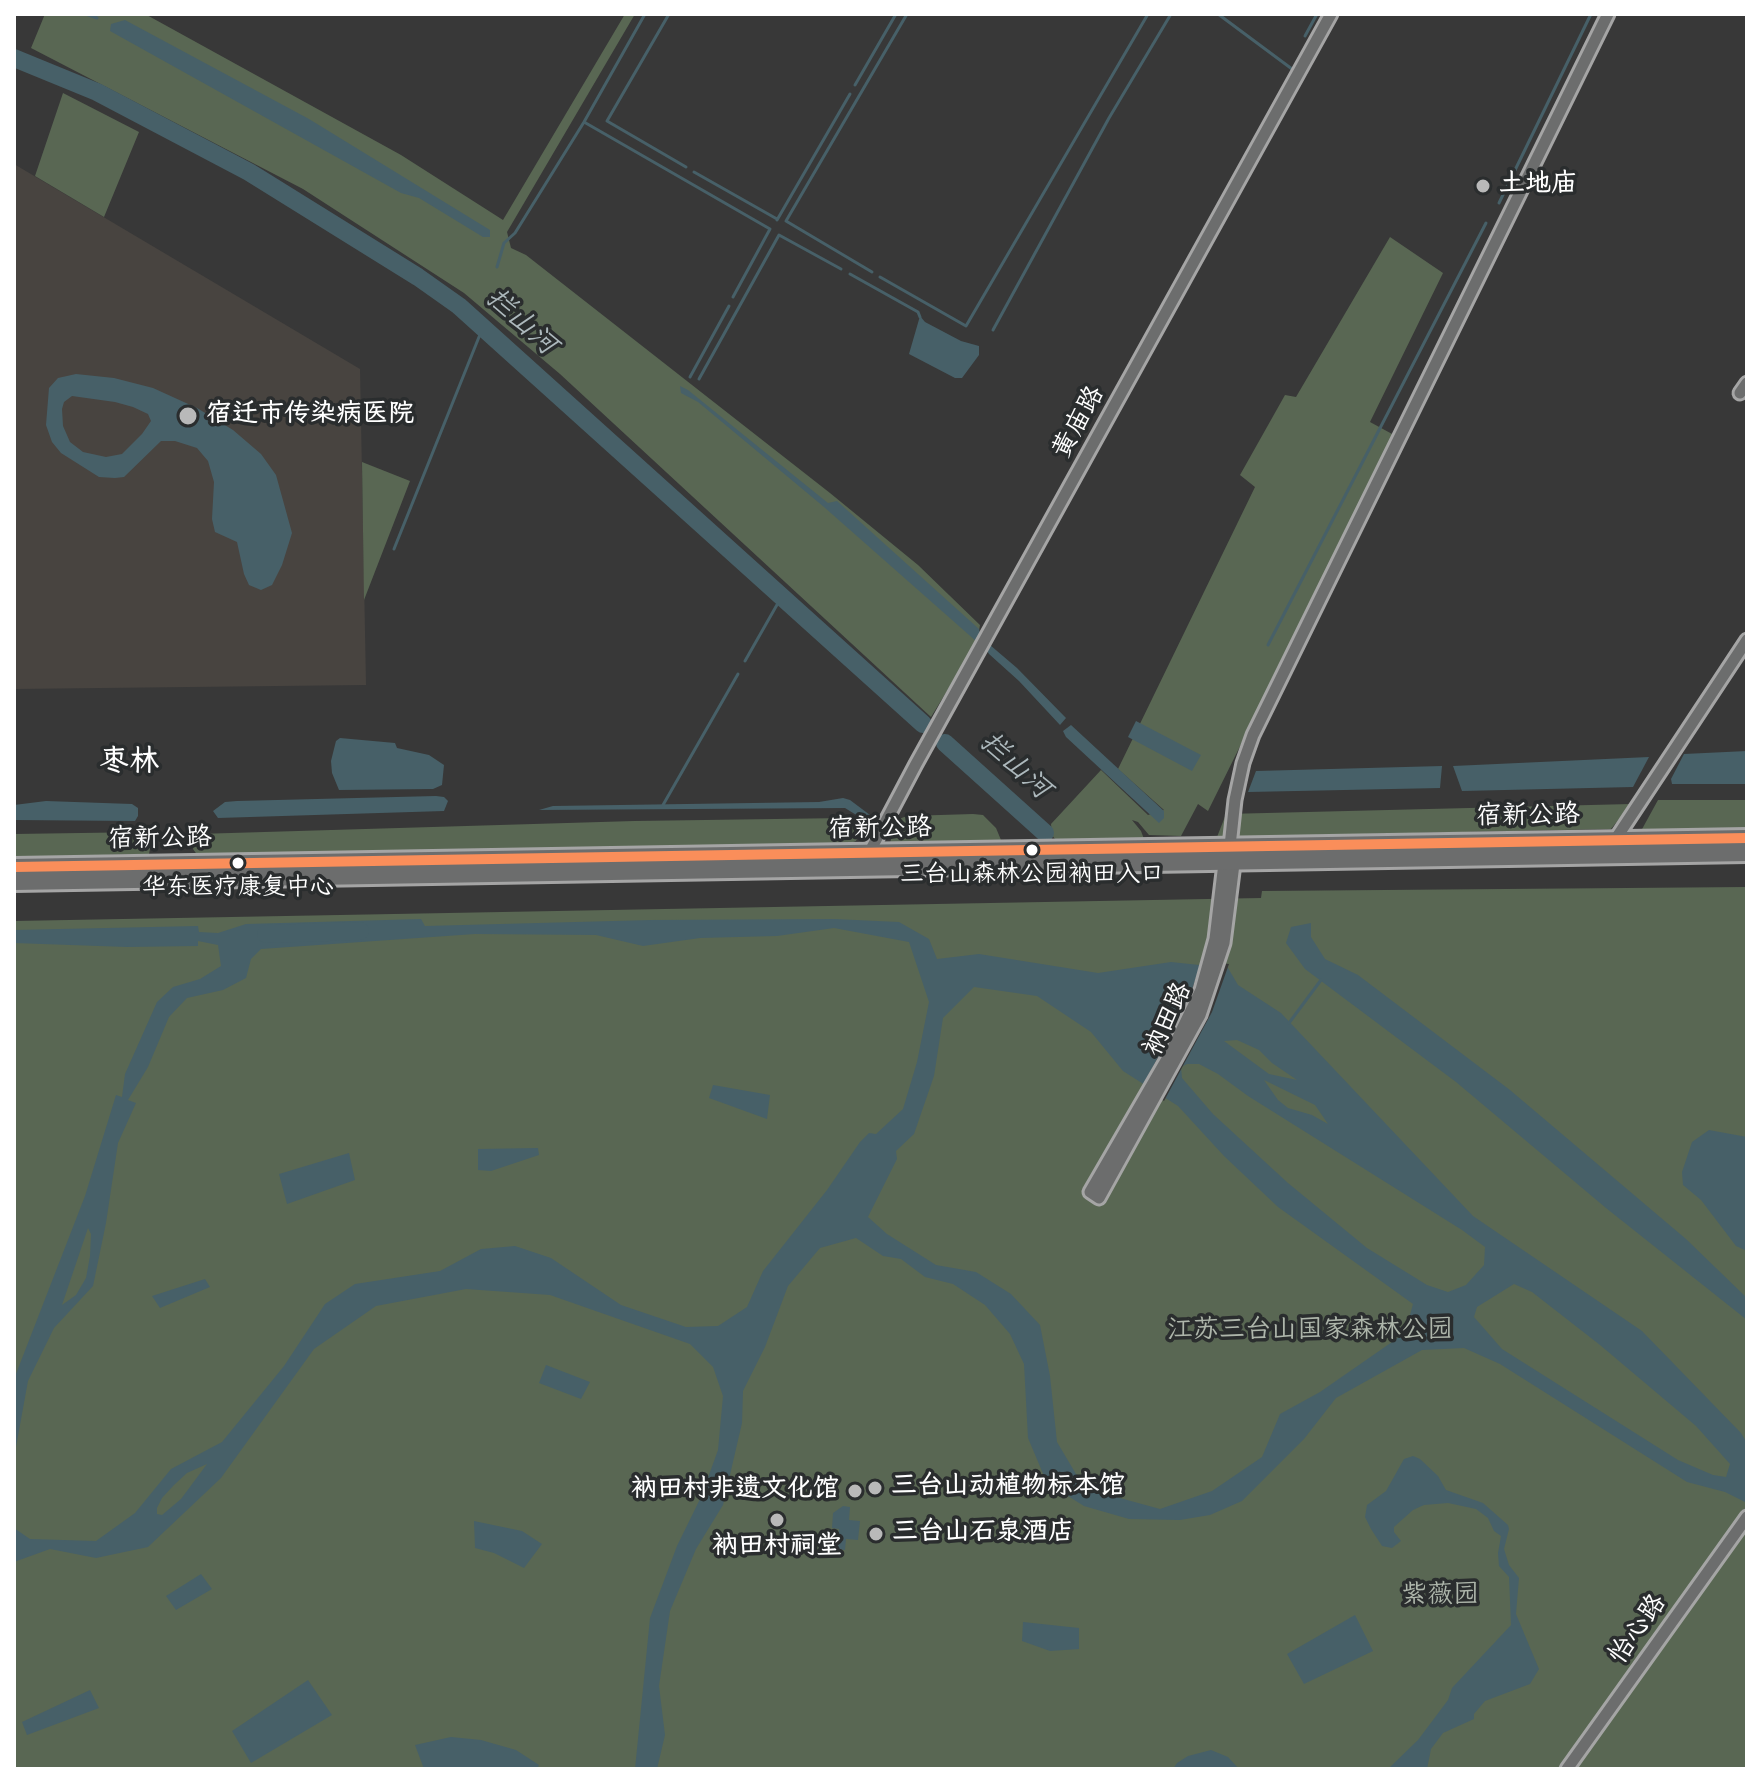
<!DOCTYPE html>
<meta charset="utf-8">
<style>
body{margin:0}
#map{position:relative;width:1761px;height:1783px;overflow:hidden;background:#383838;font-family:Mynerve,sans-serif}
canvas{display:block}
.frame{position:absolute;inset:0;border:16px solid #fff;pointer-events:none}
</style>
<div id="map">
<canvas width="1761" height="1783"></canvas>
<div class="frame"></div>
</div>
<script>
const c = document.querySelector('canvas').getContext('2d');
c.lineJoin = 'round';
function fill(path, color) {
  c.fillStyle = color;
  c.fill(path, 'evenodd');
}
function toPath(rows) {
  const path = new Path2D();
  for (const r of rows) {
    path.moveTo(r[0], r[1]);
    for (let i = 2; i < r.length; i += 2) path.lineTo(r[i], r[i + 1]);
  }
  return path;
}
function trace(path, color, width, dash) {
  c.strokeStyle = color;
  c.lineWidth = width;
  c.lineCap = dash ? 'butt' : 'round';
  c.setLineDash(dash || []);
  c.stroke(path);
}
function label(font, color, halo, rows, align = 'center') {
  c.font = font + ' Mynerve,"LXGW WenKai TC",sans-serif';
  c.lineWidth = 7;
  c.setLineDash([]);
  c.textBaseline = 'middle';
  c.strokeStyle = halo;
  c.fillStyle = color;
  for (const [text, x, y, turn = 0] of rows) {
    c.save();
    c.translate(x, y);
    c.rotate((+turn || 0) * Math.PI / 180);
    c.textAlign = isNaN(turn) ? turn : align;
    if (halo) c.strokeText(text, 0, 0);
    c.fillText(text, 0, 0);
    c.restore();
  }
}
const built = toPath([
 [14,164,360,369,366,685,14,689]
]);
const green = toPath([
 [45,14,145,14,401,155,503,220,625,14,635,14,507,232,511,248,526,255,830,493,918,565,980,625,977,642,931,717,560,374,464,293,303,189,31,48],
 [63,93,139,132,104,217,35,176],
 [1390,237,1443,273,1370,422,1394,435,1208,811,1198,804,1181,836,1149,835,1138,822,1132,820,1141,831,1144,839,1057,842,1052,835,1051,824,1101,770,1148,815,1164,810,1118,769,1255,487,1240,475,1285,395,1296,397],
 [362,462,410,481,364,600],
 [1658,800,1747,800,1747,830,1641,831],
 [1631,804,1611,829,1217,837,1226,814],
 [973,814,983,815,996,828,1001,840,890,843,896,820,907,816],
 [845,818,859,825,859,833,856,841,845,845,209,858,198,856,193,849,197,834,634,821],
 [147,832,152,838,149,854,14,857,14,834],
 [1747,887,1747,1769,14,1769,14,921,1261,898,1262,891]
]);
const water = toPath([
 [125,20,309,119,490,230,490,237,483,237,419,198,401,193,110,31,111,24],
 [920,316,925,322,961,341,979,346,979,355,962,378,955,378,909,354],
 [76,374,114,378,153,388,197,408,233,430,261,454,276,475,292,533,282,565,272,585,261,590,249,585,244,574,237,542,215,532,212,519,214,482,208,461,197,448,175,441,161,441,124,477,115,478,99,477,61,453,52,442,46,425,49,388,58,378],
 [72,396,115,402,133,407,148,414,151,421,142,434,122,454,106,457,83,452,70,442,63,426,62,409,64,402],
 [680,386,688,390,828,503,837,501,979,629,981,637,977,642,824,507,698,402,681,393],
 [990,645,1017,668,1066,718,1060,725,1019,681,989,654,986,649],
 [1136,721,1201,755,1192,771,1128,737],
 [1071,725,1164,811,1164,818,1159,823,1066,737,1063,731],
 [340,738,395,743,397,748,429,755,444,765,442,785,433,789,339,790,332,773,331,761,336,741],
 [1747,751,1747,784,1672,784,1671,779,1684,754],
 [1649,757,1633,787,1462,791,1453,766],
 [1442,766,1440,788,1248,792,1256,771],
 [436,796,444,797,448,801,444,811,218,818,213,811,225,802,237,801],
 [843,798,850,800,870,815,866,821,845,808,539,810,553,806,819,802],
 [46,801,132,804,138,808,138,816,135,821,14,820,14,805],
 [421,919,425,926,651,920,834,919,899,922,929,939,937,959,979,954,1098,973,1171,962,1228,968,1238,985,1281,1013,1473,1216,1642,1331,1741,1433,1747,1443,1747,1503,1725,1492,1687,1482,1500,1364,1464,1348,1422,1350,1336,1398,1304,1439,1242,1501,1210,1515,1180,1520,1129,1519,1084,1506,1047,1483,1028,1438,1024,1364,1010,1334,985,1305,953,1284,925,1277,901,1259,883,1256,856,1238,820,1248,788,1286,765,1347,743,1391,742,1423,723,1505,696,1549,670,1611,659,1686,665,1735,657,1769,635,1769,650,1618,677,1546,701,1497,718,1450,723,1396,713,1367,690,1344,550,1295,466,1289,376,1306,314,1349,221,1478,148,1547,96,1558,50,1549,14,1562,14,1528,30,1539,96,1541,135,1513,171,1469,222,1442,284,1366,325,1304,355,1284,440,1271,481,1249,515,1246,551,1258,621,1305,686,1327,718,1326,747,1307,763,1271,827,1190,860,1142,869,1133,876,1134,903,1109,917,1062,929,1002,909,942,834,928,777,936,700,938,643,946,596,935,475,934,261,949,251,959,246,978,223,990,187,998,169,1017,148,1067,128,1100,136,1103,118,1143,106,1223,93,1286,54,1328,28,1381,14,1458,14,1379,85,1196,116,1095,122,1097,125,1074,157,1002,173,987,200,979,221,966,218,945,198,941,198,946,127,947,14,943,14,930,198,926,199,932,218,933,246,924],
 [974,987,1037,996,1091,1032,1123,1071,1178,1106,1224,1156,1278,1207,1413,1304,1405,1333,1320,1392,1280,1414,1262,1457,1212,1491,1160,1509,1109,1495,1076,1474,1057,1442,1050,1376,1040,1325,1011,1294,976,1272,936,1265,887,1234,868,1217,897,1159,896,1151,914,1134,934,1076,943,1018],
 [1237,1040,1259,1050,1272,1063,1297,1080,1269,1074,1224,1041],
 [1187,1064,1199,1064,1218,1074,1248,1096,1462,1230,1485,1247,1484,1265,1466,1285,1448,1292,1427,1285,1367,1248,1288,1183,1213,1114,1182,1078,1181,1067],
 [1264,1080,1315,1105,1328,1124,1312,1115,1288,1108,1278,1100],
 [88,1228,91,1234,90,1256,86,1278,76,1295,62,1305],
 [1514,1284,1532,1292,1600,1345,1696,1426,1730,1464,1726,1477,1713,1475,1678,1460,1502,1349,1474,1317,1477,1307],
 [207,1464,181,1499,162,1515,157,1514,157,1508,162,1498,174,1485,187,1473],
 [1311,923,1311,937,1325,959,1358,975,1510,1090,1686,1239,1747,1298,1747,1320,1606,1208,1456,1082,1305,969,1286,943,1291,927],
 [713,1085,770,1095,767,1119,709,1098],
 [1709,1130,1747,1137,1747,1251,1736,1246,1701,1200,1683,1185,1682,1172,1692,1142],
 [538,1148,539,1155,491,1171,478,1170,478,1149],
 [349,1153,355,1180,287,1204,279,1174],
 [205,1279,210,1287,160,1308,152,1296],
 [546,1365,590,1382,581,1399,539,1383],
 [1413,1456,1420,1459,1438,1476,1446,1490,1483,1503,1508,1525,1509,1529,1504,1549,1509,1565,1519,1578,1516,1614,1539,1669,1530,1684,1485,1701,1474,1714,1474,1719,1443,1733,1431,1749,1427,1769,1388,1769,1418,1740,1448,1700,1452,1688,1511,1625,1509,1577,1499,1566,1498,1553,1501,1536,1494,1531,1488,1518,1476,1509,1448,1503,1424,1505,1413,1510,1394,1527,1394,1532,1401,1541,1392,1548,1382,1546,1371,1529,1365,1517,1367,1505,1386,1491,1404,1459],
 [843,1506,850,1507,849,1520,860,1521,858,1540,846,1539,845,1550,838,1549,839,1529,832,1528,833,1513],
 [474,1521,522,1531,542,1544,524,1568,494,1553,475,1548],
 [201,1574,212,1589,176,1610,166,1596],
 [1355,1615,1373,1651,1304,1684,1287,1654],
 [1023,1622,1079,1628,1079,1649,1050,1651,1022,1641],
 [308,1680,332,1715,251,1763,232,1731],
 [90,1690,99,1708,27,1735,22,1722],
 [451,1737,481,1740,516,1750,539,1765,537,1769,424,1769,415,1745],
 [1211,1750,1228,1757,1239,1769,1173,1769,1177,1763,1188,1756]
]);
const pier = toPath([
 [1202,961,1229,964,1212,1012,1164,1101,1142,1087,1187,1003]
]);
const stream = toPath([
 [86,14,97,18],
 [669,14,607,121,686,167],
 [1218,14,1292,69],
 [1305,36,1317,14],
 [855,85,896,14],
 [584,122,770,229,733,297],
 [694,172,777,219],
 [1499,203,1591,14],
 [777,220,850,94],
 [497,267,504,243,515,233,584,122,645,14],
 [872,272,786,221,907,14],
 [850,274,918,312,920,317],
 [880,277,966,326,1148,14],
 [993,330,1109,118,1171,14],
 [690,377,729,306],
 [699,379,779,235,841,269],
 [394,549,483,327],
 [1268,645,1486,223],
 [745,661,782,596],
 [663,805,738,674],
 [1289,1023,1321,980]
]);
const river = toPath([
 [14,58,97,92,249,172,418,277,459,306,923,724],
 [945,743,1045,833],
 [266,934,360,931]
]);
const minor = toPath([
 [1740,393,1747,383],
 [1615,840,1747,640],
 [1230,846,1235,800,1243,763,1253,735,1608,14],
 [868,855,916,764,1331,14],
 [1225,855,1215,939,1201,990,1171,1052,1090,1192,1099,1198,1200,1015,1224,943,1235,856],
 [1567,1769,1747,1517]
]);
const highway = toPath([
 [14,867,1747,838],
 [14,882,1747,853]
]);
const bus1 = toPath([
 [14,867,1747,838]
]);
const markers = [
 [1483,186,8,"#b9b9b9"],
 [188,416,10,"#b9b9b9"],
 [1032,850,7,"#fff"],
 [238,863,7,"#fff"],
 [875,1488,8,"#b9b9b9"],
 [855,1491,8,"#b9b9b9"],
 [777,1520,8,"#b9b9b9"],
 [876,1534,8,"#b9b9b9"]
];
const busNames = [
 ["三台山森林公园衲田入口",1032,876],
 ["华东医疗康复中心",238,889]
];
const poiNames = [
 ["土地庙",1499,186],
 ["宿迁市传染病医院",206,416],
 ["三台山动植物标本馆",891,1488],
 ["衲田村非遗文化馆",839,1491,"right"],
 ["三台山石泉酒店",892,1534],
 ["衲田村祠堂",777,1548,"center"]
];
const streetNames = [
 ["黄庙路",1080,423,-61],
 ["宿新公路",1528,817,-1],
 ["宿新公路",880,830,-1],
 ["宿新公路",160,840,-1],
 ["衲田路",1169,1020,-65],
 ["怡心路",1639,1630,-55]
];
const parkNames = [
 ["江苏三台山国家森林公园",1310,1332],
 ["紫薇园",1440,1597]
];
const waterNames = [
 ["拦山河",520,323,42],
 ["拦山河",1014,767,42]
];
const quarterNames = [
 ["枣林",129,764]
];
fill(built, '#484440');
fill(green, '#596753');
fill(water, '#476068');
fill(pier, '#383838');
trace(stream, '#476068', 3);
trace(river, '#476068', 18);
trace(minor, '#a5a5a5', 17);
trace(highway, '#a5a5a5', 22);
trace(minor, '#6c6d6d', 11);
trace(highway, '#6c6d6d', 16);
trace(bus1, '#fa8e5a', 10);
for (const [x, y, r, color] of markers) {
  const dot = new Path2D();
  dot.arc(x, y, r, 0, 2 * Math.PI);
  c.fillStyle = color;
  c.fill(dot);
  trace(dot, '#2a2d2e', 3);
}
label('24px', '#fff', '#2a2d2e', busNames);
label('bold 26px', '#fff', '#2a2d2e', poiNames, 'left');
label('26px', '#fff', '#2a2d2e', streetNames);
label('26px', '#aeb6ab', '#2a2d2e', parkNames);
label('italic 28px', '#adb9bd', '#2a2d2e', waterNames);
label('bold 30px', '#fff', '#2a2d2e', quarterNames);
</script>
